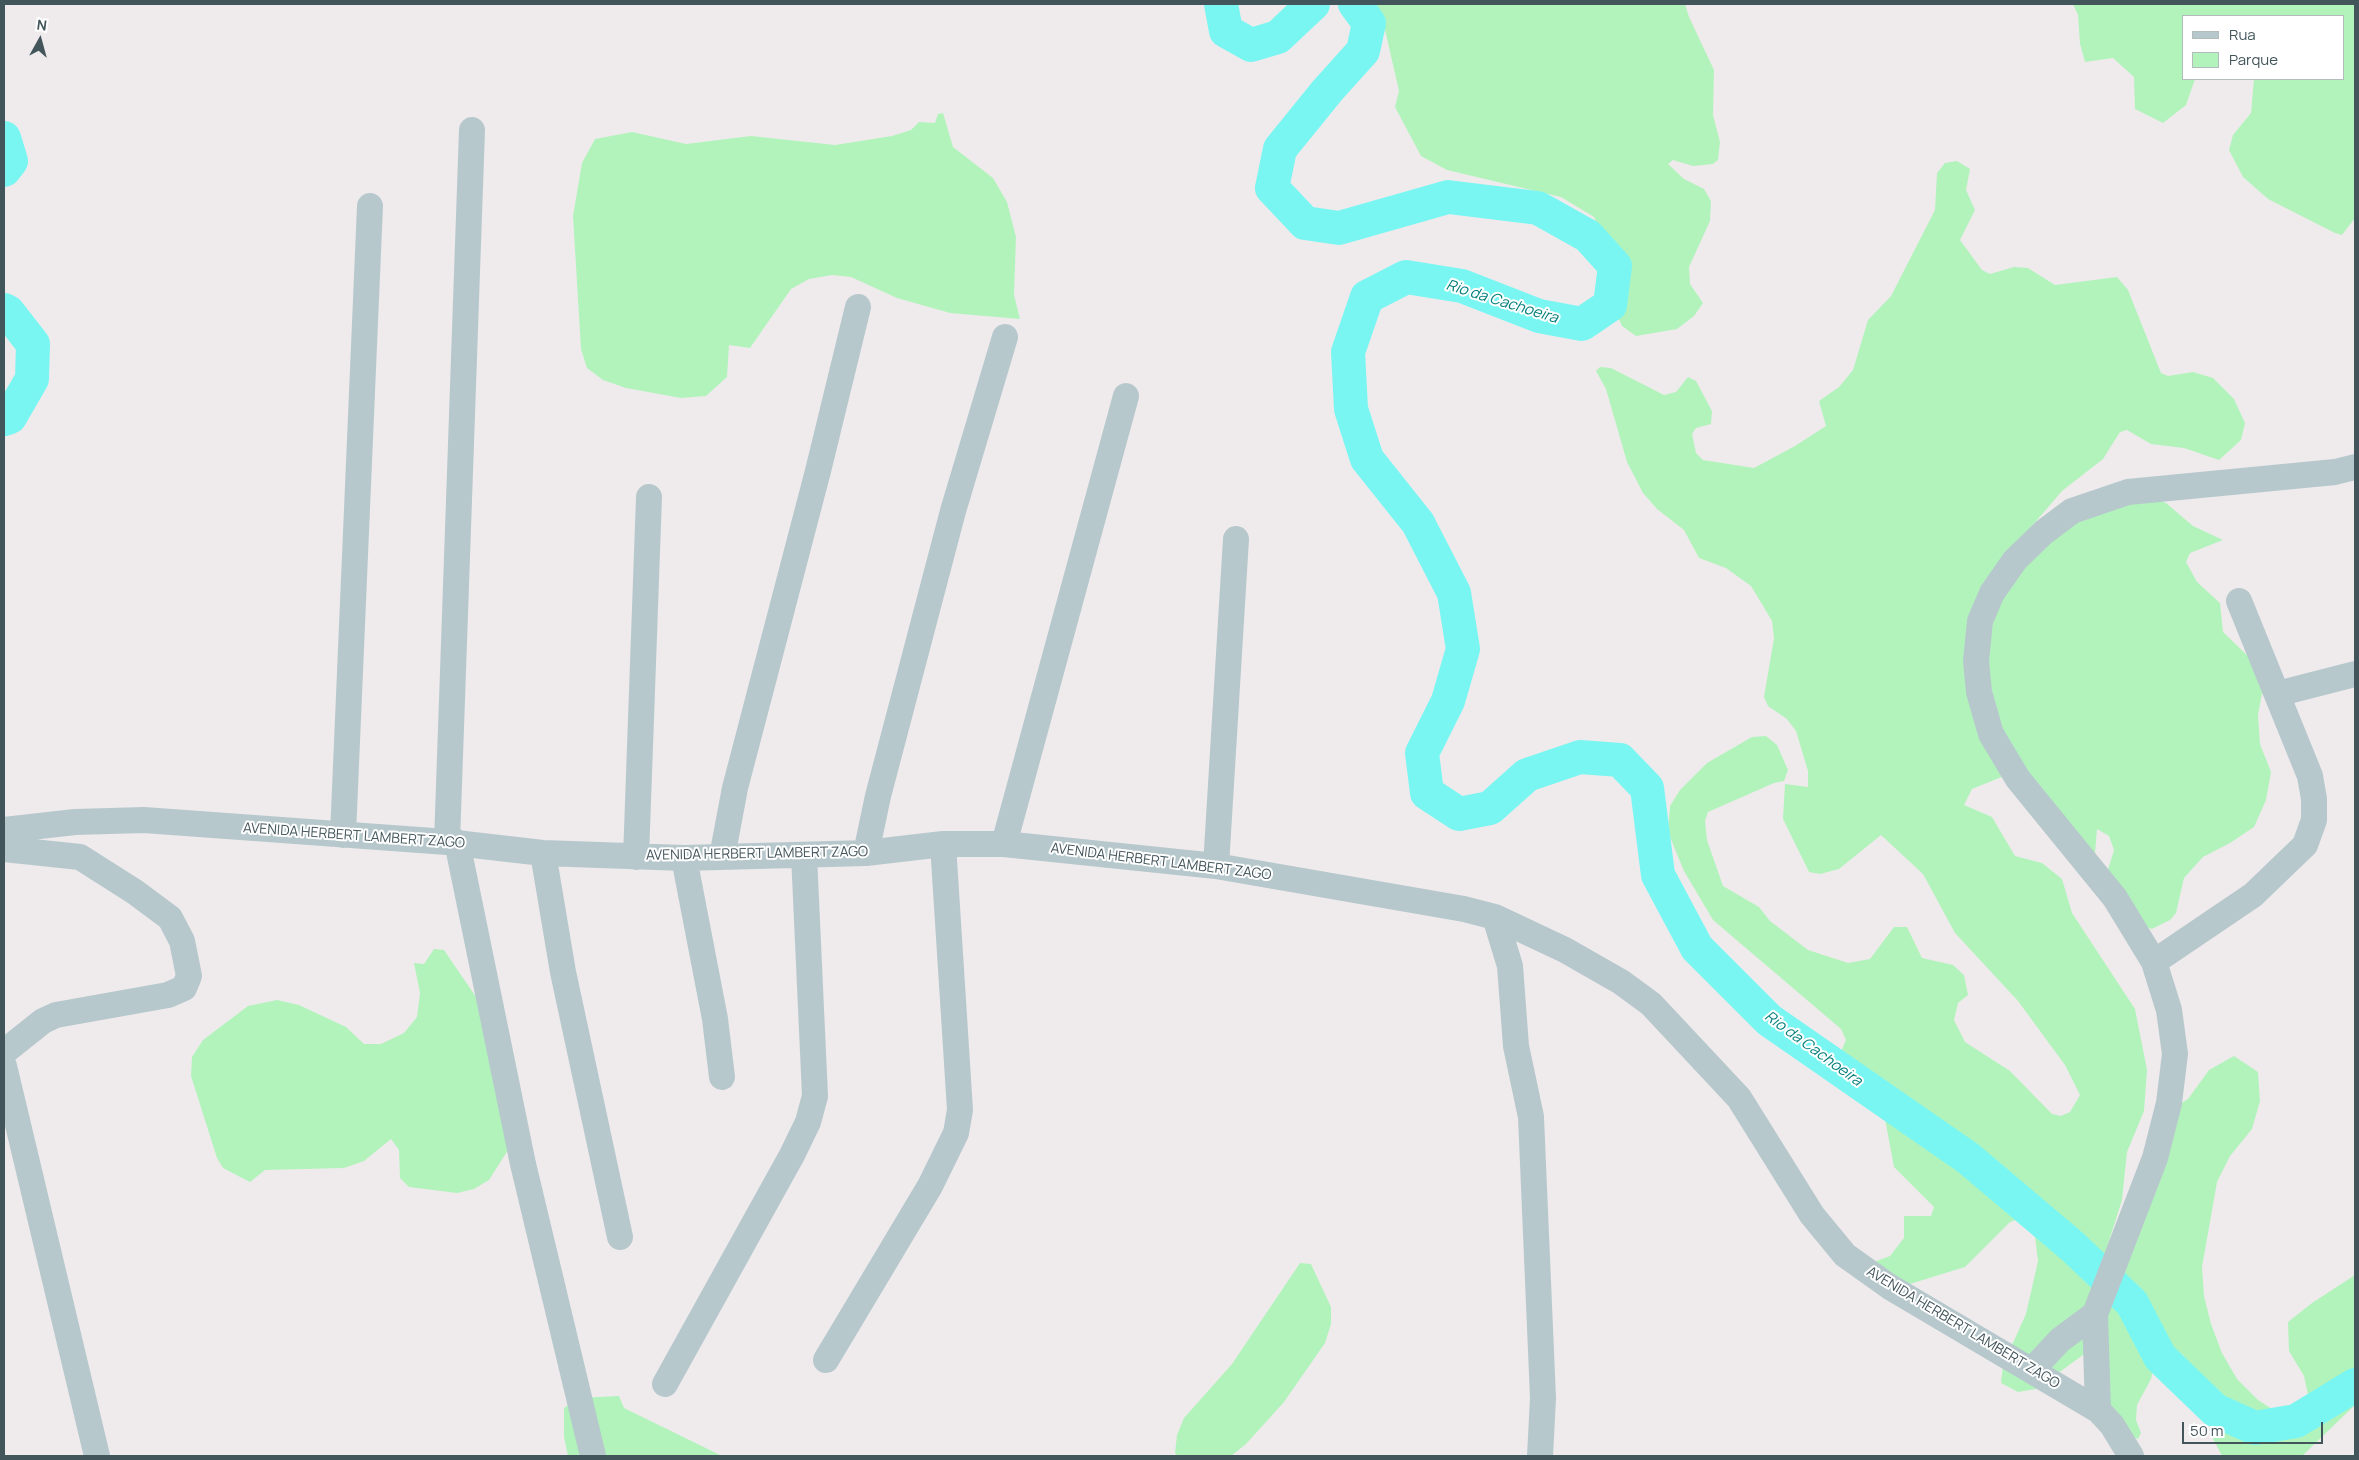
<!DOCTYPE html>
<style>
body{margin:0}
#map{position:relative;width:2359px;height:1460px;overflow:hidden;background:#efebec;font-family:Manrope,sans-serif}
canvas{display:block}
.frame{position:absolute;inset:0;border:5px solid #42555b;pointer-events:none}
.legend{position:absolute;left:2182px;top:15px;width:162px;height:65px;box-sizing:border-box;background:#fff;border:1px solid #b3bbbd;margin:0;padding:6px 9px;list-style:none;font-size:15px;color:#42555b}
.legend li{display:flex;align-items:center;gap:10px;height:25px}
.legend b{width:25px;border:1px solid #b3bbbd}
.north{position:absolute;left:15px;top:15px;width:50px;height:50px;-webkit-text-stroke:4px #fff;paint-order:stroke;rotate:7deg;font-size:14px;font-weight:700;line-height:20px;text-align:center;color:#42555b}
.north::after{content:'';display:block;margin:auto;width:18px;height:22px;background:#42555b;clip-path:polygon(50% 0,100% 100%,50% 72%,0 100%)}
.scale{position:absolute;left:2182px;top:1422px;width:141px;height:22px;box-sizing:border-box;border:2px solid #42555b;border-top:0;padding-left:6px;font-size:15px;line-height:18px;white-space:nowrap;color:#42555b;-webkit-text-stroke:4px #fff;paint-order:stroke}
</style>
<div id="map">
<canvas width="2359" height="1460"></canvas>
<div class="frame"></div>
<ul class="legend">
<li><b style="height:6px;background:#b7c8cd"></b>Rua</li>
<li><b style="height:14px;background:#b2f3bc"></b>Parque</li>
</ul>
<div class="north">N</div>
<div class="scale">50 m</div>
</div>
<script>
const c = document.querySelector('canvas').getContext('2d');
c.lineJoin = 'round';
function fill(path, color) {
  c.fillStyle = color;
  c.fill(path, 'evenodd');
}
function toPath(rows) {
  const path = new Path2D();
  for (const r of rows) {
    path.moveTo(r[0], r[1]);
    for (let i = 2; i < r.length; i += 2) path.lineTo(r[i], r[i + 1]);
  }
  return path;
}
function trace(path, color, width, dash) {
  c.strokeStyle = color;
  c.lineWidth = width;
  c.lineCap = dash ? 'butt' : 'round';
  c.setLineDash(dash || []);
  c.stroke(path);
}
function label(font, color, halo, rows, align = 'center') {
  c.font = font + ' Manrope,sans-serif';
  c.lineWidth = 4;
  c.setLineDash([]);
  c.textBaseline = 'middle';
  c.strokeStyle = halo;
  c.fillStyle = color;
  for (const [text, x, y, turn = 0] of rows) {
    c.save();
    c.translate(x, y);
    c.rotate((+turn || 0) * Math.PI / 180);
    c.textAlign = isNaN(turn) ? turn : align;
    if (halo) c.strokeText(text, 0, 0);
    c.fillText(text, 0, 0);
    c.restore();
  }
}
const green = toPath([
 [1368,4,1685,4,1689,17,1714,70,1713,115,1720,142,1718,160,1713,164,1693,166,1673,160,1668,164,1684,179,1704,189,1711,201,1710,221,1689,267,1690,284,1703,303,1694,316,1677,329,1636,336,1622,326,1615,311,1599,228,1594,217,1561,197,1447,170,1421,156,1395,107,1399,91,1383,21],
 [2073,4,2355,4,2355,218,2342,235,2335,233,2268,199,2243,177,2229,150,2233,135,2251,113,2254,79,2343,79,2343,16,2183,16,2183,79,2195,79,2186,105,2163,123,2135,109,2134,77,2113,58,2085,62,2080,44,2078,15],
 [943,113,953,147,993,178,1007,202,1016,237,1014,295,1020,319,950,313,897,298,851,277,832,275,809,279,791,289,750,348,729,345,727,377,706,396,681,398,626,388,603,380,587,368,581,349,573,216,582,163,595,139,632,132,686,144,751,136,835,145,892,136,911,130,919,122,935,123,938,114],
 [1957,161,1970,169,1966,190,1975,210,1960,240,1982,270,1990,274,2014,267,2028,268,2055,285,2117,277,2128,290,2161,373,2168,376,2193,372,2213,378,2234,399,2245,423,2241,440,2219,460,2184,448,2151,444,2127,430,2120,432,2103,459,2062,491,1983,583,2008,572,2086,511,2154,499,2166,503,2193,526,2223,540,2190,553,2186,562,2197,582,2220,603,2223,632,2252,660,2263,688,2258,715,2260,744,2271,772,2266,800,2254,827,2230,843,2203,857,2184,878,2176,913,2170,920,2152,929,2133,923,2103,886,2114,850,2109,836,2097,829,2095,853,2009,774,1972,789,1964,805,1992,817,2015,856,2042,863,2062,879,2072,913,2135,1009,2147,1070,2144,1111,2127,1152,2122,1200,2095,1285,2175,1107,2188,1099,2209,1070,2234,1056,2258,1072,2260,1101,2252,1129,2230,1156,2217,1182,2202,1267,2204,1296,2211,1324,2222,1353,2237,1379,2258,1400,2283,1416,2310,1404,2304,1376,2289,1351,2288,1322,2312,1303,2355,1275,2355,1405,2302,1456,2222,1456,2211,1435,2199,1377,2182,1354,2173,1354,2154,1373,2155,1362,2151,1379,2137,1405,2136,1420,2141,1433,2138,1439,2119,1432,2090,1350,2036,1389,2018,1392,2001,1383,2003,1365,2026,1314,2038,1261,2035,1236,2024,1217,2010,1222,1965,1267,1900,1287,1874,1262,1890,1256,1904,1238,1904,1216,1931,1216,1934,1207,1894,1167,1885,1119,1840,1054,1846,1040,1841,1029,1713,920,1684,871,1668,832,1670,806,1680,790,1707,763,1752,737,1766,736,1777,745,1788,770,1784,781,1774,783,1708,812,1705,821,1707,840,1723,886,1759,907,1770,921,1808,950,1848,963,1870,959,1894,927,1907,927,1922,958,1953,965,1964,975,1968,995,1958,1003,1954,1020,1965,1042,2010,1071,2052,1114,2061,1116,2070,1112,2080,1095,2065,1065,2018,1001,1955,933,1923,874,1881,835,1839,869,1820,874,1809,872,1783,819,1785,784,1808,787,1808,771,1796,731,1787,719,1768,706,1764,697,1774,638,1772,621,1751,586,1726,568,1699,558,1684,530,1657,509,1643,493,1627,462,1606,389,1596,371,1600,367,1611,368,1664,395,1676,392,1688,377,1696,381,1712,411,1711,424,1696,428,1692,434,1696,453,1703,460,1754,468,1795,446,1826,426,1819,401,1839,387,1853,370,1868,320,1891,296,1935,210,1937,173,1945,163],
 [434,949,444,950,489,1016,515,1139,489,1180,474,1189,457,1193,409,1187,400,1178,399,1150,391,1139,364,1161,344,1168,265,1170,250,1182,223,1168,217,1158,191,1076,192,1057,203,1040,248,1006,277,1000,299,1005,346,1027,364,1044,381,1044,404,1033,417,1017,420,993,414,963,424,964],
 [1300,1263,1311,1264,1331,1307,1331,1324,1325,1343,1284,1402,1246,1444,1231,1456,1177,1456,1175,1453,1177,1435,1184,1418,1232,1364],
 [619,1396,624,1408,722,1456,568,1456,564,1437,564,1408,578,1398]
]);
const river = toPath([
 [1221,4,1226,31,1251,45,1278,37,1313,4],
 [1355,4,1369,23,1363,51,1327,91,1280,149,1272,188,1305,223,1339,228,1448,197,1538,208,1588,236,1615,266,1610,305,1582,324,1539,316,1462,286,1406,277,1367,297,1348,352,1351,409,1367,459,1418,523,1454,593,1463,649,1448,701,1422,753,1427,793,1459,814,1490,808,1527,775,1580,757,1620,760,1647,788,1658,875,1697,948,1769,1020,1968,1158,2072,1246,2132,1303,2160,1357,2215,1410,2255,1428,2296,1421,2355,1385],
 [4,138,11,161,4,170],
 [4,310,8,312,33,344,32,379,10,417,4,419]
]);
const minor = toPath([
 [2277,694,2355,674],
 [4,830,75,822,144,820,447,842,543,853,684,858,866,853,943,844,1004,844,1216,866,1464,909,1495,917,1565,950,1621,982,1651,1004,1739,1098,1812,1215,1845,1255,1890,1287,2098,1410,2112,1425,2131,1456],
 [343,835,370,206],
 [447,842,472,130],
 [457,842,523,1164,593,1456],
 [1004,844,1126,396],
 [4,849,80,857,135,892,170,918,182,941,189,976,184,988,168,995,56,1015,43,1021,4,1052],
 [543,853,563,972,620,1237],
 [866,853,878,796,953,511,1005,337],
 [636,857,649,497],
 [722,857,735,788,818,471,858,307],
 [684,858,715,1019,722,1077],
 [1216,866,1236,539],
 [1495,917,1510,966,1516,1046,1531,1117,1543,1398,1540,1456],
 [2154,962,2253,895,2305,845,2314,820,2314,799,2310,776,2239,601],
 [4,1066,97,1456],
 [826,1360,930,1186,956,1133,960,1110,943,844],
 [2032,1370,2060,1340,2095,1314],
 [665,1384,792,1155,808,1122,815,1096,804,855],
 [2098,1410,2095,1314,2155,1158,2169,1103,2175,1054,2169,1010,2154,962,2115,898,2018,779,1991,734,1979,692,1976,661,1980,621,1992,593,2015,560,2044,532,2072,511,2128,492,2335,472,2355,467]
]);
const streetNames = [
 ["AVENIDA HERBERT LAMBERT ZAGO",354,836,4],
 ["AVENIDA HERBERT LAMBERT ZAGO",757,854,-1],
 ["AVENIDA HERBERT LAMBERT ZAGO",1161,862,7],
 ["AVENIDA HERBERT LAMBERT ZAGO",1963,1328,31]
];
const waterNames = [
 ["Rio da Cachoeira",1502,302,17],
 ["Rio da Cachoeira",1813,1049,36]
];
fill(green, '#b2f3bc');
trace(river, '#7af6f2', 34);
trace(minor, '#b7c8cd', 26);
label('14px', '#42555b', '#fff', streetNames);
label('italic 15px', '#05807d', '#fff', waterNames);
</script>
